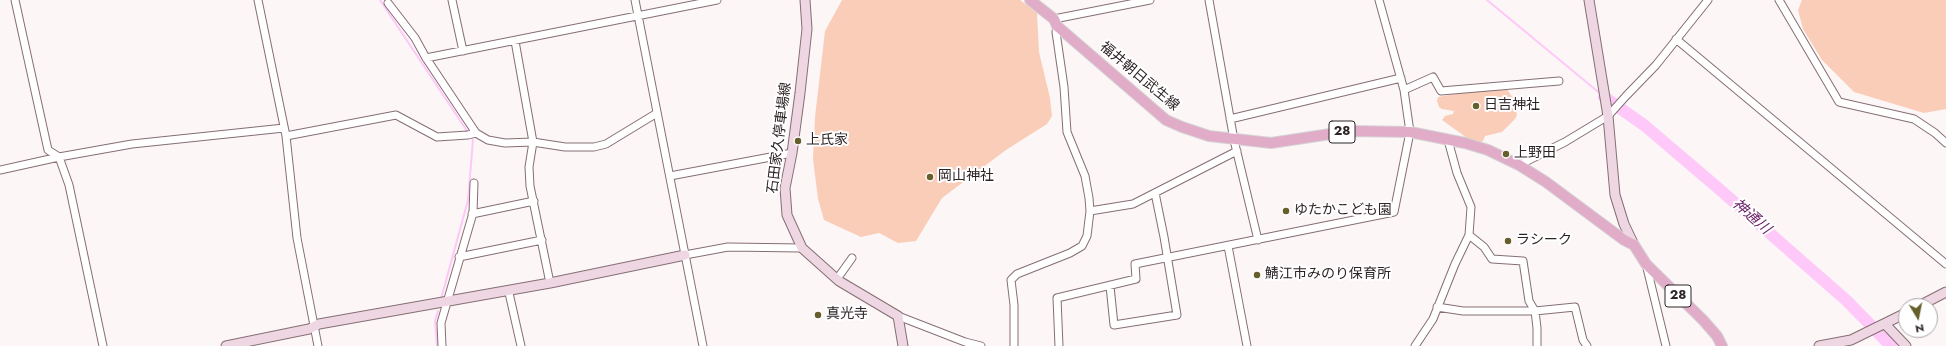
<!DOCTYPE html>
<meta charset="utf-8">
<style>
body{margin:0}
#map{position:relative;width:1946px;height:346px;overflow:hidden;background:#fcf6f7;font-family:Jost,sans-serif}
canvas{display:block}
.north{position:absolute;left:1898px;top:298px;width:40px;height:40px;box-sizing:border-box;background:#fff;border:1px solid #aba7a8;border-radius:50%;rotate:170deg;font-size:11px;font-weight:700;line-height:16px;text-align:center;color:#2d2426}
.north::after{content:'';display:block;margin:auto;width:14px;height:18px;background:#665f2c;clip-path:polygon(50% 0,100% 100%,50% 72%,0 100%)}
</style>
<div id="map">
<canvas width="1946" height="346"></canvas>
<div class="north">N</div>
</div>
<script>
const c = document.querySelector('canvas').getContext('2d');
c.lineJoin = 'round';
function fill(path, color) {
  c.fillStyle = color;
  c.fill(path, 'evenodd');
}
function toPath(rows) {
  const path = new Path2D();
  for (const r of rows) {
    path.moveTo(r[0], r[1]);
    for (let i = 2; i < r.length; i += 2) path.lineTo(r[i], r[i + 1]);
  }
  return path;
}
function trace(path, color, width, dash) {
  c.strokeStyle = color;
  c.lineWidth = width;
  c.lineCap = dash ? 'butt' : 'round';
  c.setLineDash(dash || []);
  c.stroke(path);
}
function label(font, color, halo, rows, align = 'center') {
  c.font = font + ' Jost,"Noto Sans JP",sans-serif';
  c.lineWidth = 4;
  c.setLineDash([]);
  c.textBaseline = 'middle';
  c.strokeStyle = halo;
  c.fillStyle = color;
  for (const [text, x, y, turn = 0] of rows) {
    c.save();
    c.translate(x, y);
    c.rotate((+turn || 0) * Math.PI / 180);
    c.textAlign = isNaN(turn) ? turn : align;
    if (halo) c.strokeText(text, 0, 0);
    c.fillText(text, 0, 0);
    c.restore();
  }
}
const green = toPath([
 [842,0,1020,0,1037,13,1039,52,1050,98,1052,116,1047,124,1006,150,942,198,916,241,898,243,879,233,861,237,824,220,818,199,813,159,815,117,825,31],
 [1802,0,1946,0,1946,109,1924,113,1854,92,1822,60,1803,29,1798,10],
 [1507,89,1513,98,1517,115,1515,119,1502,132,1485,136,1483,141,1479,143,1467,138,1442,120,1445,116,1453,114,1454,111,1442,109,1439,107,1437,101,1438,97,1479,90]
]);
const stream = toPath([
 [380,0,473,140,468,200,441,299],
 [1487,0,1602,95],
 [437,346,435,321,438,311]
]);
const river = toPath([
 [1604,97,1644,125,1718,188,1846,300,1891,346]
]);
const street = toPath([
 [15,0,48,150,59,157,69,185,103,346],
 [258,0,286,136,297,238,318,346],
 [452,0,463,51],
 [635,0,703,346],
 [1209,0,1234,140,1258,240],
 [1779,0,1839,102,1914,119,1935,133,1946,143],
 [388,3,415,38,426,58,476,133,488,140,505,143,533,142,565,147,594,147,606,144,657,113],
 [1054,19,1150,0],
 [1676,39,1946,264],
 [515,41,533,142,529,167,530,186,550,283],
 [426,58,717,0],
 [1404,90,1433,77,1441,91,1559,81],
 [1230,119,1401,78],
 [286,136,396,115,437,137,468,135,476,133],
 [1519,165,1565,142,1608,116,1626,96,1656,65,1708,0],
 [0,170,59,157,132,144,284,128],
 [670,176,792,153],
 [1090,211,1133,204,1237,151],
 [472,214,534,201],
 [1469,235,1484,247,1492,259,1523,261,1529,301,1535,311,1537,328,1537,346],
 [1228,246,1247,346],
 [685,255,728,247,802,248],
 [459,257,542,240],
 [1646,264,1666,346],
 [837,279,852,258],
 [1110,286,1114,325,1177,315,1164,237,1155,193],
 [509,293,521,346],
 [1437,307,1463,311,1535,311,1575,307,1583,340,1587,346],
 [898,316,965,342,981,346],
 [442,346,441,323,473,213,474,183],
 [1014,346,1014,305,1011,280,1017,274,1070,253,1082,246,1087,236,1090,211,1089,198,1085,176,1067,132,1064,87,1056,32,1057,26],
 [1059,346,1057,298,1136,279,1135,264,1394,212,1410,132,1404,90,1379,0],
 [1415,346,1433,319,1455,264,1469,235,1471,207,1457,173,1448,140]
]);
const secondary = toPath([
 [805,0,807,29,800,93,792,153,785,188,787,215,802,248,839,281,898,316,903,346],
 [1589,0,1608,116,1615,195,1624,224,1634,245],
 [1919,306,1946,292],
 [1885,324,1906,346],
 [226,346,309,329,319,324,550,283,685,255],
 [1819,346,1851,340,1906,313]
]);
const primary = toPath([
 [1030,0,1054,19,1057,26,1166,120,1182,127,1209,136,1271,143,1350,131,1410,132,1465,143,1488,150,1519,165,1546,182,1624,240,1634,245,1646,264,1703,320,1717,336,1722,346]
]);
const markers = [
 [1476,106,4,"#665f2c"],
 [798,141,4,"#665f2c"],
 [1506,154,4,"#665f2c"],
 [930,177,4,"#665f2c"],
 [1286,211,4,"#665f2c"],
 [1508,241,4,"#665f2c"],
 [1257,275,4,"#665f2c"],
 [818,315,4,"#665f2c"]
];
const shields = [
 [1342,132,26],
 [1678,296,26]
];
const shieldNames = [
 ["28",1342,132],
 ["28",1678,296]
];
const streetNames = [
 ["福井朝日武生線",1139,77,40],
 ["石田家久停車場線",780,138,-83]
];
const poiNames = [
 ["日吉神社",1484,106],
 ["上氏家",806,141],
 ["上野田",1514,154],
 ["岡山神社",938,177],
 ["ゆたかこども園",1294,211],
 ["ラシーク",1516,241],
 ["鯖江市みのり保育所",1265,275],
 ["真光寺",826,315]
];
const waterNames = [
 ["神通川",1751,217,41]
];
fill(green, '#facdb9');
trace(stream, '#fec8f9', 2);
trace(river, '#fec8f9', 12);
trace(street, '#856f73', 9);
trace(secondary, '#856f73', 11);
trace(primary, '#d5d3d4', 12);
trace(street, '#fff', 7);
trace(secondary, '#efd6e3', 9);
trace(primary, '#e0acc8', 10);
for (const [x, y, r, color] of markers) {
  const dot = new Path2D();
  dot.arc(x, y, r, 0, 2 * Math.PI);
  c.fillStyle = color;
  c.fill(dot);
  trace(dot, '#fff', 1.5);
}
for (const [x, y, w] of shields) {
  const box = new Path2D();
  box.roundRect(x - w / 2, y - 11, w, 22, 3);
  c.fillStyle = '#fff';
  c.fill(box);
  trace(box, '#2d2426', 1);
}
label('bold 13px', '#2d2426', null, shieldNames);
label('14px', '#2d2426', '#fff', streetNames);
label('14px', '#2d2426', '#fff', poiNames, 'left');
label('italic 15px', '#6a1f68', '#fff', waterNames);
</script>
